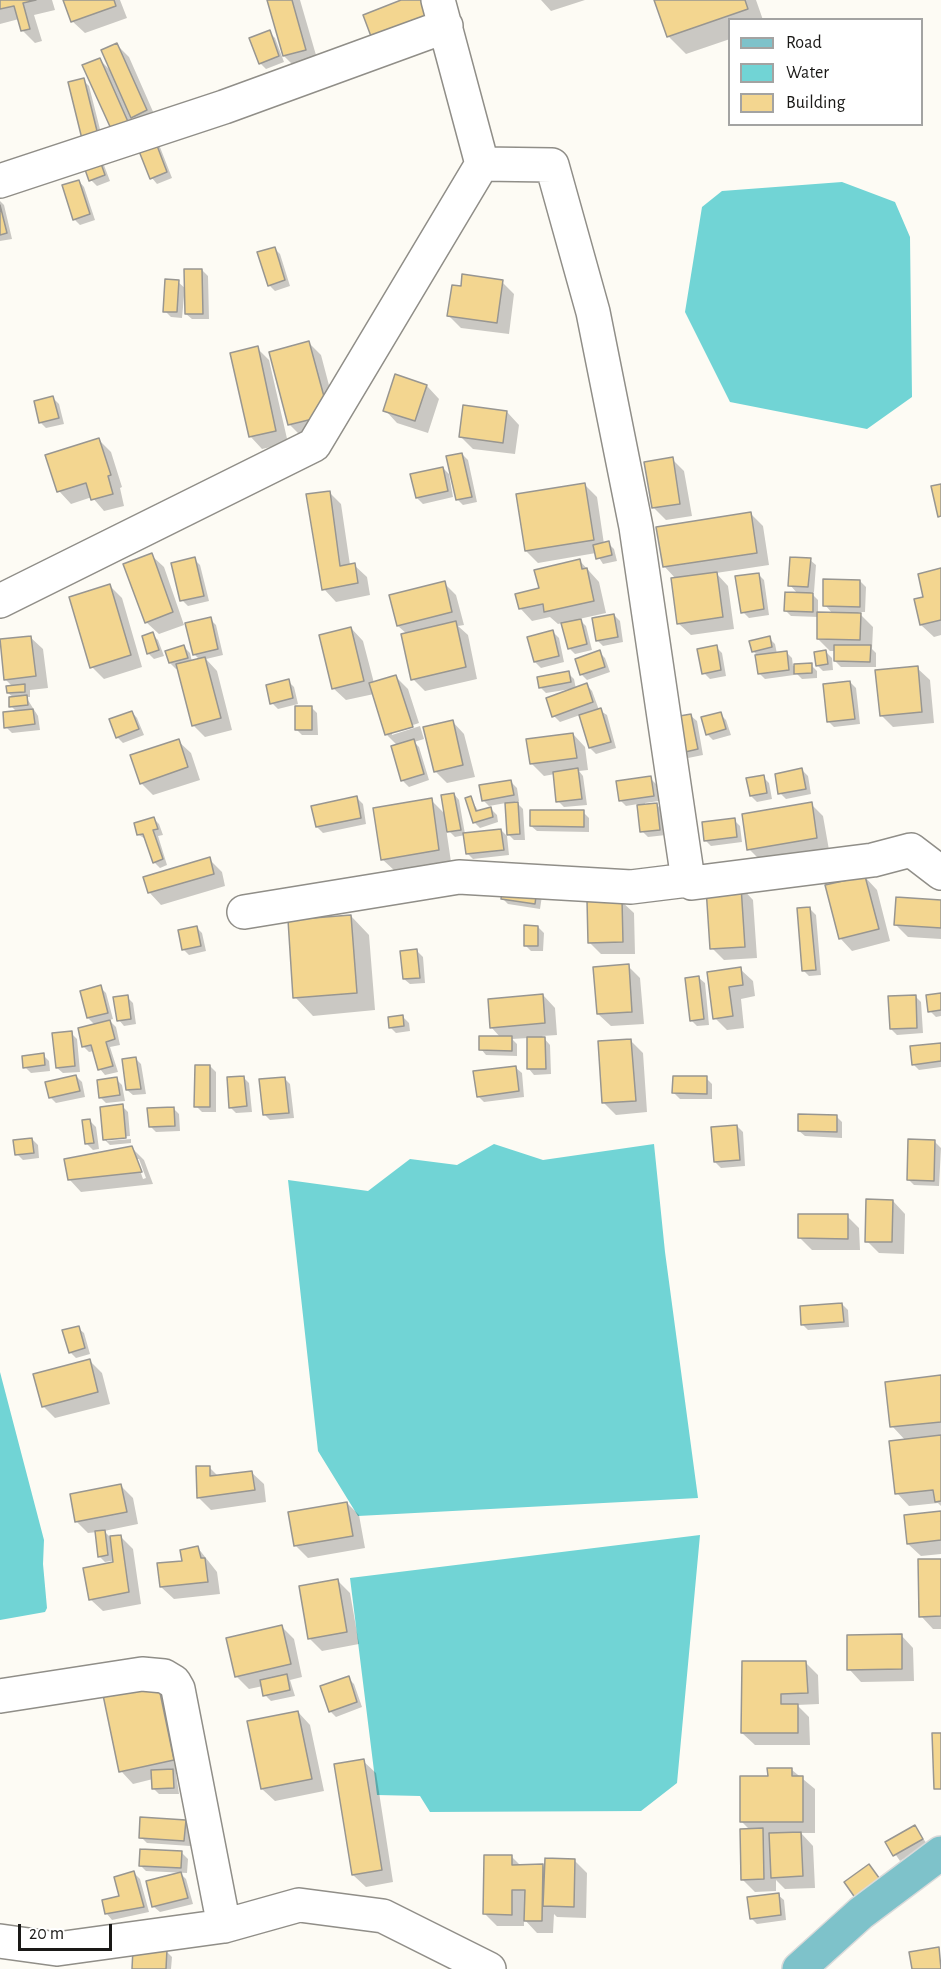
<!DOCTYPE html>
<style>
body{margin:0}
#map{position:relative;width:941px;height:1969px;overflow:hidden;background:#fdfbf4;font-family:"Alegreya Sans",sans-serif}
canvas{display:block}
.legend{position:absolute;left:728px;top:18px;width:195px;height:108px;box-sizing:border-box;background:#fff;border:2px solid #a3a3a2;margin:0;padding:8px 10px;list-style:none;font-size:18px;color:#1a1917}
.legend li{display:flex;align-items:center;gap:12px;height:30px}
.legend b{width:30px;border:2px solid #a3a3a2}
.scale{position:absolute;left:18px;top:1924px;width:94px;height:27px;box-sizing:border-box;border:3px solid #1a1917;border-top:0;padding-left:8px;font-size:18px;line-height:21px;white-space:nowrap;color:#1a1917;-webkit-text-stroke:4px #fff;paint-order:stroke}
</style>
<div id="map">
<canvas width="941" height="1969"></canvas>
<ul class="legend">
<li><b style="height:8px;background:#7ec2ca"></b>Road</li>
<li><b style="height:16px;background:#71d4d5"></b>Water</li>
<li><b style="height:16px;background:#f3d690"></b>Building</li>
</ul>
<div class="scale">20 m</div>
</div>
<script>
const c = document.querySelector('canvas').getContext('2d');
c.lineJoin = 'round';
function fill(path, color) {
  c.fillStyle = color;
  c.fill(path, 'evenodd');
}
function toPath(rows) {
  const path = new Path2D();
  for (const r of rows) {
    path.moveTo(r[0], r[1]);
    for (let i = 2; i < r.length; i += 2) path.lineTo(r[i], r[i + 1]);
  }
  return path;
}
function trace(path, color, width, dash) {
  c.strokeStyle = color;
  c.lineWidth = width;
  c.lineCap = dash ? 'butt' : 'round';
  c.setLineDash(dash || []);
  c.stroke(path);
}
const water = toPath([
 [842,182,895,202,910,237,912,397,867,429,730,402,685,312,702,207,722,191],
 [494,1144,543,1160,654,1144,665,1252,698,1498,358,1516,318,1451,288,1180,368,1191,410,1159,457,1165],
 [0,1372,44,1540,43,1564,47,1608,45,1612,0,1620],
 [700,1535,677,1783,641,1811,430,1812,420,1796,377,1795,350,1578]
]);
const shadow = toPath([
 [0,0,52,0,55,10,34,15,42,41,35,43,23,31,19,19,0,24],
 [65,0,120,0,127,18,85,33,72,21],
 [268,0,300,0,318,62,296,68,282,54],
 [541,0,585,0,551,11],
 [655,0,756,0,763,20,730,20,730,39,686,54,668,36],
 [269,32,275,38,284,62,266,69,260,63],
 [116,44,129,57,158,123,145,129,131,115,140,136,125,143,99,59,113,73],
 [83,80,89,86,103,141,89,145],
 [158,142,172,178,157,184,152,178],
 [102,160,110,181,97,186,91,180],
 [79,181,84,187,95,220,80,225,74,219],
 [0,201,4,205,12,239,0,241],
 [274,248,280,254,290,286,275,291,269,285],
 [202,270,208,276,209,319,192,319,186,314,186,296,184,296,182,318,171,317,165,311,178,282,186,289],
 [502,282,514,294,509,334,461,328,448,315,462,287],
 [309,343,321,355,340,427,302,437,290,425],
 [257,348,269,360,288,443,262,449,250,436],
 [396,376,427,386,439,399,428,433,397,423,385,410],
 [53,398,59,404,64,424,46,428,40,422],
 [507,412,519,425,515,454,473,449,461,437],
 [98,439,111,452,122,487,120,488,124,506,104,511,92,497,71,504,59,491],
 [462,454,468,460,477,502,463,505,457,499],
 [672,459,684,471,692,516,666,520,654,508],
 [443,468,449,474,453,497,423,504,417,498],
 [584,484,597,497,604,544,608,543,614,549,617,561,603,564,596,553,538,563,526,551],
 [329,492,341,504,350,565,354,565,367,577,370,595,336,602,324,589],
 [751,514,763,526,769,565,716,573,728,586,734,629,691,635,678,623,676,579,664,566],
 [151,555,164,567,184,625,159,634,146,622],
 [194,559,200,565,209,601,188,606,182,600],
 [810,560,816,565,814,592,810,592,818,600,818,614,833,614,825,605,860,581,866,587,865,612,858,612,873,627,872,649,876,653,876,667,841,667,835,661,835,651,830,651,818,639,819,617,791,616,785,610,798,594,790,585],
 [580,561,599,582,606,613,579,619,586,626,592,650,575,654,569,648,562,623,558,624,550,617,532,621,520,608,540,589],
 [941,570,941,635,934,637,921,625,925,598],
 [758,574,764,580,769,615,749,618,743,612],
 [444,583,456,595,464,625,458,626,468,635,477,679,425,691,413,679,407,634,398,626],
 [110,586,122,598,142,667,104,679,92,667],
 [614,615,620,621,623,642,603,646,597,640],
 [210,619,216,625,223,655,206,659,217,671,232,730,205,737,193,725,179,668,176,669,170,663,184,647,190,653,192,662,200,660,194,654],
 [351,628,363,641,374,683,396,677,408,689,419,723,392,732,392,735,420,726,424,739,414,742,419,747,429,780,409,787,403,781,393,747,398,746,387,735,374,694,346,700,333,688],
 [553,632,559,638,564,662,541,668,535,662],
 [152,634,158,640,164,656,154,659,148,653],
 [30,637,43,649,48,688,30,690,30,697,26,697,38,716,40,730,12,733,6,727,17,712,11,706,14,698,8,693,13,687,5,679,0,641],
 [769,638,775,644,777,654,786,652,792,658,793,666,811,665,817,671,817,678,802,679,794,671,794,675,765,679,759,673,757,655,753,651],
 [716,647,722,653,726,676,710,679,704,673],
 [599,652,605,658,610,672,587,680,581,674],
 [826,652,832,658,833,670,823,671,817,665],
 [917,668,930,680,934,723,893,727,881,715],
 [568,673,574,679,576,689,587,685,592,691,599,710,607,715,616,748,596,754,590,748,580,715,560,722,554,716,547,699,571,689,546,693,540,687],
 [288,681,294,687,298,704,278,709,272,703],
 [850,682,856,688,860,724,834,727,828,721],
 [311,707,317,713,318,735,302,735,296,729],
 [132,712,137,718,144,735,123,743,117,737],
 [720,714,726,720,731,735,713,740,707,734],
 [691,716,697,721,703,755,688,758,682,752],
 [452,721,464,734,475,777,447,783,435,771],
 [573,734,585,747,588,770,579,771,583,776,587,805,564,807,558,801,555,774,544,776,531,763],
 [178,741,191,753,200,780,153,795,141,783],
 [802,770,808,776,811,794,786,799,780,793],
 [763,777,769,783,772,799,757,802,751,796],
 [650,778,656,784,659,801,645,803,645,806,657,805,662,810,666,835,648,837,642,831,638,804,626,806,620,800],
 [511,782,517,788,519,801,515,801,523,809,525,840,514,840,508,834,506,803,489,806,483,800],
 [454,794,459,800,465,834,501,830,507,836,509,855,473,859,467,853,465,835,455,837,446,828,451,862,395,871,382,859,431,800,446,815],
 [357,798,363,804,366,824,323,833,317,827],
 [470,798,479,812,491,809,497,815,498,822,480,828,474,822],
 [811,804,823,816,829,850,761,861,749,849],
 [583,812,589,818,589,832,537,831,531,826],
 [153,818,159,824,163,835,158,836,167,865,160,868,154,862,147,840,139,835],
 [734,820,740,826,742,842,711,846,705,840],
 [209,859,222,872,225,886,161,905,149,892],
 [865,877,877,890,890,941,852,951,840,938],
 [741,887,753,900,757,958,724,960,712,948],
 [542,896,540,909,508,904,502,898],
 [621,901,634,913,635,954,601,954,589,942],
 [941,901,941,939,908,937,896,925],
 [810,909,816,915,821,975,809,976,803,970],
 [351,916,369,935,375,1010,313,1016,295,997],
 [196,927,202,933,206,951,189,955,183,949],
 [538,927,544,933,543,951,531,951,525,945],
 [417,951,423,957,425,983,410,984,404,979],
 [628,966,640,978,644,1024,611,1026,598,1014],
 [740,969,753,981,755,996,741,999,744,1028,727,1030,715,1018,709,973],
 [699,978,705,983,709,1025,697,1026,691,1020],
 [100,987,106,993,113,1019,109,1020,116,1027,120,1045,110,1047,118,1072,105,1075,100,1069,94,1051,89,1052,83,1046,95,1025,88,1018],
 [941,994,941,1016,936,1017,930,1011],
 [543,995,555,1008,557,1035,542,1036,550,1045,551,1074,534,1075,529,1069,528,1038,512,1039,517,1044,517,1056,486,1055,481,1049,501,1038,491,1027],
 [915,996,921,1002,923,1033,897,1035,891,1029],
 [127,997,133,1003,136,1024,124,1026,119,1020],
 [403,1017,409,1023,410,1031,396,1033,390,1027],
 [71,1033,77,1039,80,1072,63,1073,57,1068],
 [630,1040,643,1053,647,1112,616,1115,603,1102],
 [941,1045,941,1067,919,1070,913,1064],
 [43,1055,49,1061,50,1071,31,1073,25,1067],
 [135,1058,141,1064,146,1094,133,1095,127,1090],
 [210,1066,216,1072,216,1112,202,1112,196,1106],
 [516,1068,522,1073,524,1097,484,1102,478,1096],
 [76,1076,82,1082,85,1097,56,1103,50,1097],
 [243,1077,249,1083,252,1112,236,1113,230,1107],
 [284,1078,290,1084,294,1118,270,1120,264,1114],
 [706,1078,712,1084,712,1099,680,1099,674,1093],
 [116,1079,122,1085,125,1101,106,1103,100,1097],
 [122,1106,128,1112,130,1136,107,1138,107,1141,131,1139,131,1143,110,1145,104,1139],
 [173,1108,179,1114,180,1131,156,1132,150,1126],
 [836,1116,842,1122,842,1138,805,1136,799,1131],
 [90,1121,96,1127,99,1149,93,1150,87,1144],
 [737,1126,743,1132,745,1166,721,1168,715,1162],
 [32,1139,38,1145,39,1158,23,1160,17,1154],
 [935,1142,941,1148,939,1186,914,1185,908,1179],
 [132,1148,144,1160,153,1184,81,1192,69,1179],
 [136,1159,139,1159,146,1178,143,1179],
 [893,1201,905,1214,904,1254,879,1253,867,1241],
 [847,1216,859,1228,860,1250,812,1250,800,1238],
 [842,1304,848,1310,849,1327,808,1330,802,1324],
 [78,1328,84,1333,90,1354,76,1358,70,1352],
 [90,1361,102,1373,110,1404,55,1418,43,1406],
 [941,1377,941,1506,938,1503,909,1506,897,1493,906,1441,892,1426],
 [209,1467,218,1476,251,1472,264,1484,266,1502,211,1510,199,1498,198,1468],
 [121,1486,133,1498,138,1524,104,1531,110,1537,120,1536,133,1549,141,1604,103,1611,90,1599,116,1560,105,1562,99,1556,97,1532,88,1533,76,1521],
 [347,1503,359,1515,365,1548,308,1558,296,1546],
 [941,1512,941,1554,921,1556,908,1544],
 [198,1548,217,1572,220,1594,174,1599,161,1587],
 [941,1560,941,1629,933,1629,921,1616],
 [338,1581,350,1593,359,1644,322,1651,309,1638],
 [282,1627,294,1639,302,1677,290,1680,295,1696,271,1701,265,1695,263,1686,249,1689,237,1677,228,1639],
 [901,1635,913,1648,914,1681,861,1682,849,1669],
 [806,1663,818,1675,819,1704,797,1705,809,1717,810,1745,755,1745,742,1733],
 [348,1678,354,1684,362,1707,336,1717,330,1711],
 [157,1685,170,1697,185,1772,176,1774,179,1794,159,1794,153,1788,153,1779,133,1784,121,1771],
 [298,1712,310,1725,324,1791,275,1801,262,1789],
 [363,1761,376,1773,393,1882,366,1887,353,1875],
 [792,1770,815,1789,815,1833,801,1833,813,1846,815,1888,785,1889,776,1880,776,1891,755,1892,742,1879,750,1830,741,1821,769,1777],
 [185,1822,191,1827,190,1846,147,1843,141,1837],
 [914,1827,928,1845,900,1861,887,1842],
 [182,1853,188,1859,187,1873,146,1871,140,1865],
 [512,1857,521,1866,542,1865,546,1869,575,1861,587,1873,586,1918,557,1917,554,1914,553,1933,537,1933,524,1919,524,1926,497,1926,484,1913],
 [134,1873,140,1879,149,1912,112,1920,107,1914,104,1901,121,1898],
 [180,1873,186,1879,193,1904,160,1912,154,1907,148,1882],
 [778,1895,784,1900,786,1920,757,1924,751,1918],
 [166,1951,172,1957,171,1969,134,1969]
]);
const building = toPath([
 [0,0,36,0,23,3,30,29,21,31,14,6,0,9,0,0],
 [63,0,114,0,116,6,71,22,63,0],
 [267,0,292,0,306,50,283,56,267,0],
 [401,0,423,0,428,20,372,39,363,15,401,0],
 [654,0,745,0,748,9,667,37,654,0],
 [270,30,279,56,259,64,249,38,270,30],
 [117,43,147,110,131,118,101,50,117,43],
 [100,58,129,124,112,131,82,65,100,58],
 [84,78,98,135,82,139,68,82,84,78],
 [153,135,167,172,150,179,135,141,153,135],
 [97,152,105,175,89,181,81,158,97,152],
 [79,180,90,214,73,220,62,185,79,180],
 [0,205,7,233,0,235,0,205],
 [275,247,285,280,268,286,257,252,275,247],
 [184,269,202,269,203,314,185,314,184,269],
 [462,274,503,280,497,323,447,316,452,285,461,286,462,274],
 [165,279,179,280,177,312,163,312,165,279],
 [309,341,329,415,288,425,269,352,309,341],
 [258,346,276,431,249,437,230,353,258,346],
 [395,374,427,385,415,421,383,411,395,374],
 [53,396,59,418,39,423,34,401,53,396],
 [463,405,507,411,503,443,459,437,463,405],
 [99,438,111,475,108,476,113,494,91,500,86,483,57,492,45,455,99,438],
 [462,453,472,497,456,500,446,456,462,453],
 [673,457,680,504,652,508,644,462,673,457],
 [443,467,448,491,416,498,410,474,443,467],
 [585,483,594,540,525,551,516,494,585,483],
 [941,484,941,516,938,517,931,486,941,484],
 [330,491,340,566,355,563,358,583,322,590,306,494,330,491],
 [751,512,757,553,663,567,656,527,751,512],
 [609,541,612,555,596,559,593,545,609,541],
 [152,553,173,612,145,623,123,564,152,553],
 [195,557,204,596,180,601,171,563,195,557],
 [790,557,811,558,808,587,788,586,790,557],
 [580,559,582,569,587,568,594,601,544,612,543,604,519,609,515,594,539,588,534,570,580,559],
 [941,568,941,620,920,625,914,599,923,597,918,574,941,568],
 [717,572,723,617,677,624,671,578,717,572],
 [759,573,764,609,741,613,735,576,759,573],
 [823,579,860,580,860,607,823,606,823,579],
 [445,581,452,612,397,626,389,595,445,581],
 [110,584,131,655,90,668,69,597,110,584],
 [785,592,813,593,813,612,784,611,785,592],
 [817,612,861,613,860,640,817,639,817,612],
 [614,614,618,637,596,641,592,618,614,614],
 [211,617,218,649,193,655,185,623,211,617],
 [581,619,587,644,568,649,561,623,581,619],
 [456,621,466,667,411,680,401,634,456,621],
 [351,627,364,681,332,689,319,635,351,627],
 [553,630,559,656,534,662,527,637,553,630],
 [153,632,159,650,147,654,142,636,153,632],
 [31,636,36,676,4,680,0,639,31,636],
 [770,636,772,647,752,652,749,641,770,636],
 [184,645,188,658,169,663,165,651,184,645],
 [717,645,721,670,702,674,697,649,717,645],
 [834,645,871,645,870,662,834,661,834,645],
 [600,650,605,667,580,675,575,659,600,650],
 [826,650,828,664,816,666,814,652,826,650],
 [787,651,789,670,758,674,755,655,787,651],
 [205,657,221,718,192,726,176,664,205,657],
 [812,663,812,673,794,674,794,664,812,663],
 [918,666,922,712,880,716,875,670,918,666],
 [569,671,571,682,539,688,537,677,569,671],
 [396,675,413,727,385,735,369,683,396,675],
 [289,679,293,698,270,704,266,685,289,679],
 [850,681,855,719,827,722,823,684,850,681],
 [587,683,593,702,552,717,546,698,587,683],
 [25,684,25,692,7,693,6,686,25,684],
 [27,695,28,705,9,707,9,697,27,695],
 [295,706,312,706,312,730,295,730,295,706],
 [601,708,611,742,589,748,579,715,601,708],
 [33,709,35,724,4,728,3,712,33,709],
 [132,711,139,729,116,738,109,719,132,711],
 [721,712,726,729,706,735,701,717,721,712],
 [691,714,698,749,681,753,674,717,691,714],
 [453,720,463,765,434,772,423,727,453,720],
 [573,733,577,758,530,764,526,739,573,733],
 [179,739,188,767,140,784,130,755,179,739],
 [414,739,424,774,401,781,391,746,414,739],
 [578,768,582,799,556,802,553,772,578,768],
 [802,768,806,789,778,794,775,774,802,768],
 [764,775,767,793,750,796,746,778,764,775],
 [651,776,654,796,619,801,616,781,651,776],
 [511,780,514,795,482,801,479,785,511,780],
 [454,793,461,830,447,832,441,795,454,793],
 [357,796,361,818,316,827,311,806,357,796],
 [471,796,476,811,491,807,493,817,473,823,465,798,471,796],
 [432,798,439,850,381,860,373,808,432,798],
 [518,802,520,834,507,835,505,803,518,802],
 [812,802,817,838,747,850,742,814,812,802],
 [657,803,660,830,640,832,637,805,657,803],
 [530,810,584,810,584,827,530,826,530,810],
 [154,817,158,829,153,830,163,859,153,863,143,834,137,835,134,823,154,817],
 [735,818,737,837,704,841,702,822,735,818],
 [501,829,504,850,466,854,463,833,501,829],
 [210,857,214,874,148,893,143,877,210,857],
 [865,876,879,929,839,939,825,885,865,876],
 [503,883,537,889,535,904,501,899,503,883],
 [741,886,745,947,710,949,706,888,741,886],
 [896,897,941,900,941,928,894,925,896,897],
 [622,899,623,942,588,943,587,900,622,899],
 [810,907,816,970,802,971,797,908,810,907],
 [351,915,357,993,293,998,288,920,351,915],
 [524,925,538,926,538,946,524,946,524,925],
 [197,926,201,946,182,950,178,930,197,926],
 [417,949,420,978,403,979,400,951,417,949],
 [629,964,632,1012,597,1014,593,967,629,964],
 [741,967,743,985,729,987,733,1016,713,1019,707,972,741,967],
 [699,976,704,1019,690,1021,685,978,699,976],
 [101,985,108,1013,87,1018,80,991,101,985],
 [941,993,941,1010,928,1012,926,995,941,993],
 [543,994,545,1023,490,1028,488,999,543,994],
 [128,995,131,1019,117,1021,113,997,128,995],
 [916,995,917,1028,890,1029,888,996,916,995],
 [403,1015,404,1026,389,1028,388,1017,403,1015],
 [110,1020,115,1039,106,1042,113,1066,98,1070,91,1045,82,1047,78,1028,110,1020],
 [72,1031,75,1066,56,1068,52,1033,72,1031],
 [479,1036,512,1036,512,1051,479,1050,479,1036],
 [527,1037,545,1037,546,1069,527,1069,527,1037],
 [631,1039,636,1101,602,1103,598,1041,631,1039],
 [941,1043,941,1061,912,1065,910,1046,941,1043],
 [44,1053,45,1065,23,1068,22,1056,44,1053],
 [136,1057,141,1089,126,1090,122,1059,136,1057],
 [195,1065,210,1065,210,1107,194,1107,195,1065],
 [516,1066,519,1091,477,1097,473,1071,516,1066],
 [76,1075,80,1091,49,1098,45,1082,76,1075],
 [244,1076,247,1106,229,1108,227,1077,244,1076],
 [673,1076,707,1076,707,1094,672,1093,673,1076],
 [117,1077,120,1095,99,1098,97,1080,117,1077],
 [285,1077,289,1113,263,1115,259,1079,285,1077],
 [123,1104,126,1138,103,1140,100,1107,123,1104],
 [174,1107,175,1126,149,1127,147,1108,174,1107],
 [798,1114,837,1115,837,1132,798,1131,798,1114],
 [90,1119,94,1143,85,1144,82,1120,90,1119],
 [737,1125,740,1160,714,1162,711,1127,737,1125],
 [32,1138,34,1153,15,1155,13,1140,32,1138],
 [908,1139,935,1140,934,1181,907,1180,908,1139],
 [132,1146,142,1172,68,1180,64,1159,132,1146],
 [866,1199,893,1200,892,1242,865,1242,866,1199],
 [798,1214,848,1214,848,1239,798,1238,798,1214],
 [842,1303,844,1322,801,1325,800,1306,842,1303],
 [79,1326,85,1348,69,1353,62,1330,79,1326],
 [90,1359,98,1392,42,1407,33,1374,90,1359],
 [941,1375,941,1422,890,1427,885,1382,941,1375],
 [941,1435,941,1501,935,1502,933,1490,895,1494,889,1441,941,1435],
 [196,1466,210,1466,210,1476,252,1471,255,1490,197,1498,196,1466],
 [121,1484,127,1512,75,1522,70,1494,121,1484],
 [347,1502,353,1536,294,1546,288,1512,347,1502],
 [941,1511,941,1540,907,1544,904,1515,941,1511],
 [105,1530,108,1555,98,1557,95,1531,105,1530],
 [121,1535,129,1592,89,1600,83,1568,113,1562,110,1536,121,1535],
 [198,1546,201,1558,205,1558,208,1582,160,1587,157,1563,182,1561,180,1550,198,1546],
 [918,1559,941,1559,941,1616,919,1617,918,1559],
 [338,1579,347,1632,308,1639,299,1586,338,1579],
 [282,1625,291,1664,235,1677,226,1638,282,1625],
 [902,1634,902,1669,847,1670,847,1635,902,1634],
 [742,1661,806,1661,808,1693,781,1694,781,1704,798,1704,798,1733,741,1733,742,1661],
 [287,1674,290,1690,263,1696,260,1680,287,1674],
 [349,1676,357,1702,329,1712,320,1686,349,1676],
 [158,1683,174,1760,119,1772,103,1695,158,1683],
 [298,1711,312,1779,261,1789,247,1721,298,1711],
 [932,1733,941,1733,941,1789,934,1789,932,1733],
 [364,1759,382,1870,352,1875,334,1764,364,1759],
 [767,1768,792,1768,792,1776,803,1776,803,1822,740,1822,740,1776,768,1776,767,1768],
 [173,1769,174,1788,152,1789,151,1770,173,1769],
 [140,1817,186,1820,184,1841,139,1838,140,1817],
 [915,1825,923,1839,893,1856,885,1842,915,1825],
 [763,1828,764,1879,741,1880,740,1829,763,1828],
 [801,1832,803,1876,771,1878,769,1833,801,1832],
 [140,1849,182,1851,181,1868,139,1866,140,1849],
 [484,1855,512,1855,512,1865,543,1864,542,1921,524,1921,525,1890,512,1890,512,1915,483,1914,484,1855],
 [545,1858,575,1859,574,1907,543,1906,545,1858],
 [869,1864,882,1882,856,1899,844,1882,869,1864],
 [134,1871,144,1907,105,1914,102,1900,119,1896,114,1877,134,1871],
 [181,1872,188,1898,152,1907,146,1881,181,1872],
 [779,1893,781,1915,750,1919,747,1897,779,1893],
 [939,1947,941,1969,912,1969,909,1952,939,1947],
 [133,1948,167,1949,166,1969,132,1969,133,1948]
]);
const minor = toPath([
 [438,0,482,164,552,165,593,312,636,527,688,880],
 [0,181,224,107,446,26],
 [0,601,314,445,482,164],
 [244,912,459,877,631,887,688,880,692,883,873,860,911,850,941,873],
 [0,1696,142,1674,164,1676,174,1682,178,1689,224,1926],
 [0,1941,57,1949,224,1926,299,1905,383,1916,489,1969]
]);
const major = toPath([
 [799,1969,861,1913,941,1853]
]);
fill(water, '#71d4d5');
fill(shadow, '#0003');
fill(building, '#f3d690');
trace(building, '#989691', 1.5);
trace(minor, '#908e88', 36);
trace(major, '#dadada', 36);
trace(minor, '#fff', 33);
trace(major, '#7ec2ca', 33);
</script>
